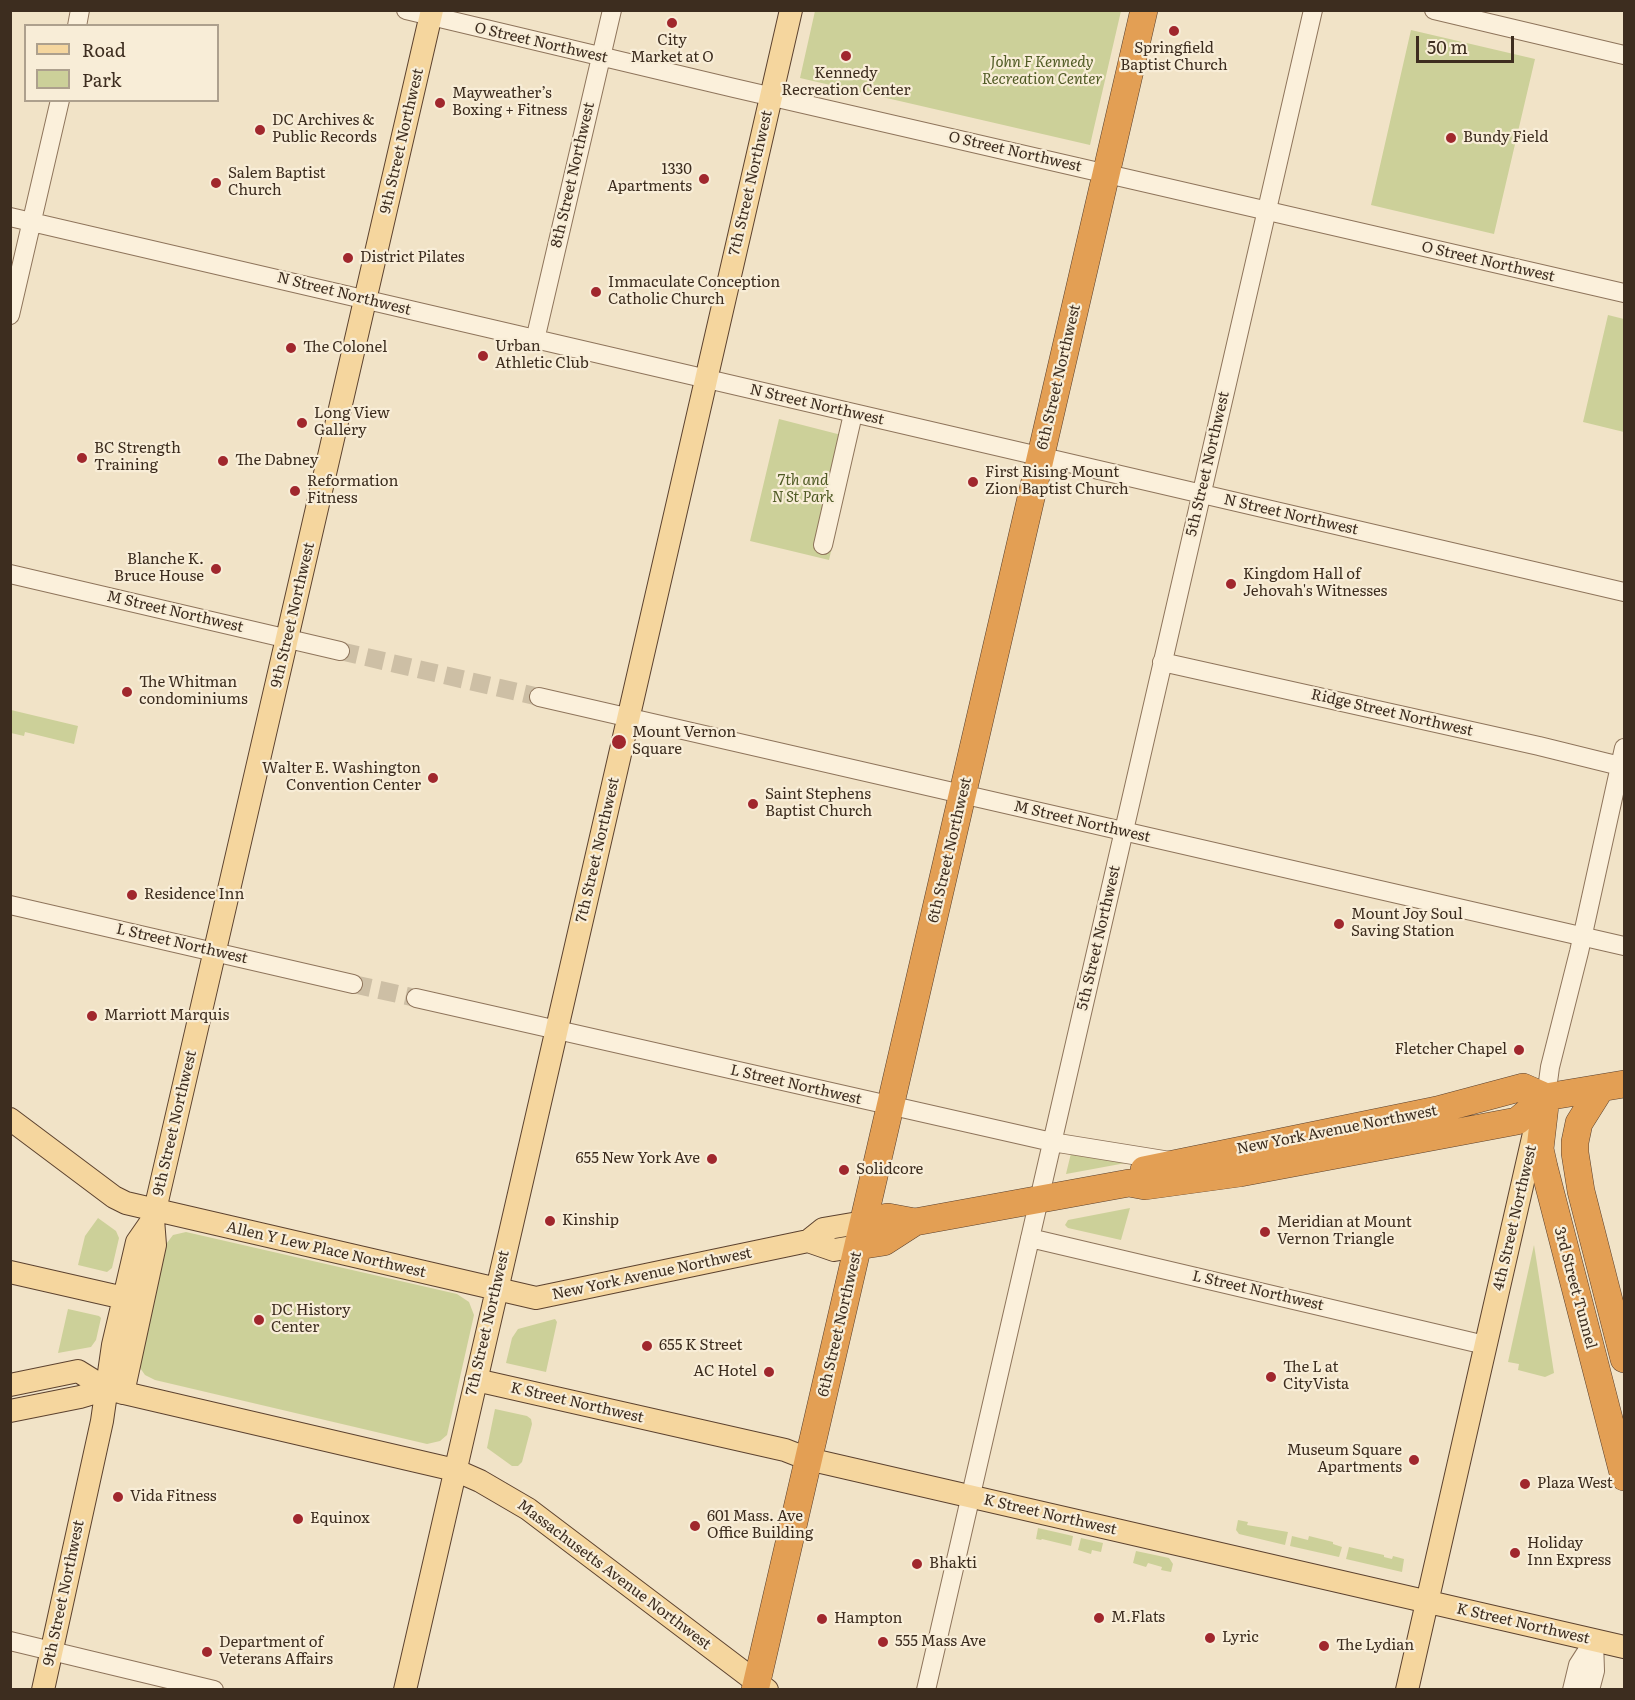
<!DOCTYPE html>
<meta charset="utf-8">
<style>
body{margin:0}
#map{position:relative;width:1635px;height:1700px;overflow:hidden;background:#f1e3c7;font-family:Literata,serif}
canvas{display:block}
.frame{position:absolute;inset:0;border:12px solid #3d2d1f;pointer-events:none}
.legend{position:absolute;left:24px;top:24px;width:195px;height:78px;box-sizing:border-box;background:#f8edd7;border:2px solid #ada08d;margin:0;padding:8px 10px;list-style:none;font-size:18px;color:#3d2d1f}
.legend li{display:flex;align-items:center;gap:12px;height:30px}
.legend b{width:30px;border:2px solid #ada08d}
.scale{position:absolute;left:1416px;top:36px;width:98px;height:27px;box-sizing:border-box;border:3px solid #3d2d1f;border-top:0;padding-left:8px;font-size:18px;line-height:21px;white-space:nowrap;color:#3d2d1f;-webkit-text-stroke:4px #f8edd7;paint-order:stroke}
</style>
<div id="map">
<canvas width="1635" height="1700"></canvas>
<div class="frame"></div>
<ul class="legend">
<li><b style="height:8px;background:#f5d69e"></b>Road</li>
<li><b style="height:16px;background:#ccd099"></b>Park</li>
</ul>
<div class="scale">50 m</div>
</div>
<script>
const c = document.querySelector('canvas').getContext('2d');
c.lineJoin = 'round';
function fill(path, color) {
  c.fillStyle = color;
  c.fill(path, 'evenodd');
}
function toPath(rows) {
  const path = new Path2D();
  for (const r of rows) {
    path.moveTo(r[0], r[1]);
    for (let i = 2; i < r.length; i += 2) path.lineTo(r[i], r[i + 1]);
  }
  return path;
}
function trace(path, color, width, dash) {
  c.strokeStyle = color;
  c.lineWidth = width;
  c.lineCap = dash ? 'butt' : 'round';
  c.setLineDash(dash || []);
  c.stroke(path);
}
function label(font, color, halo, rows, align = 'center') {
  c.font = font + ' Literata,serif';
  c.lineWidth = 4.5;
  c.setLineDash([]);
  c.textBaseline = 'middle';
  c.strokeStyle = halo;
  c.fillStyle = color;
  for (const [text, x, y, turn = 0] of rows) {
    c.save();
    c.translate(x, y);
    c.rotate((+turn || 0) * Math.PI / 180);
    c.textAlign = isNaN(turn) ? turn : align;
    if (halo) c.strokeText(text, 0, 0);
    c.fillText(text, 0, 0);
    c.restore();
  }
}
const green = toPath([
 [815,11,1121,11,1090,145,800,78],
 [1411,30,1535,59,1494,234,1371,205],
 [1608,315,1624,319,1624,432,1583,422],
 [779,419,857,439,829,560,750,541],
 [11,710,78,726,74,744,25,732,24,736,11,733],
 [1072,1149,1142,1160,1066,1174],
 [1130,1208,1121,1240,1068,1228,1065,1225,1068,1220],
 [98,1218,116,1231,119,1238,112,1268,107,1272,78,1265,85,1236],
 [186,1232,457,1294,469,1302,474,1315,447,1435,440,1441,427,1444,155,1380,145,1375,138,1365,160,1252,173,1235],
 [1534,1245,1554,1373,1545,1377,1518,1370,1519,1364,1508,1362],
 [68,1309,99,1316,101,1318,96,1340,91,1347,58,1353],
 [555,1319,557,1322,546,1372,506,1363,512,1338,518,1329],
 [495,1409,527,1416,531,1419,532,1424,522,1462,518,1466,512,1466,487,1448],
 [1238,1520,1248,1522,1247,1525,1288,1532,1285,1545,1239,1534,1236,1530],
 [1038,1528,1073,1536,1071,1546,1042,1539,1041,1540,1036,1539],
 [1292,1536,1308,1540,1309,1536,1333,1542,1333,1544,1342,1547,1339,1557,1290,1546],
 [1081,1538,1103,1543,1101,1552,1092,1550,1091,1554,1078,1550],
 [1349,1547,1384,1555,1384,1557,1392,1559,1393,1556,1404,1559,1402,1572,1346,1559],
 [1136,1551,1169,1558,1173,1564,1171,1572,1161,1570,1162,1567,1148,1563,1146,1567,1133,1563]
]);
const minorTunnel = toPath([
 [340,651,539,697],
 [353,984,416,998]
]);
const minor = toPath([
 [406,10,734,88,1624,293],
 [1434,10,1624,55],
 [77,26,80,10],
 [10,217,1624,592],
 [10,315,60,100],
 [535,340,612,10],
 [823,545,853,414],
 [10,574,340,651],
 [1162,662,1539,746,1620,766],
 [539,697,1624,946],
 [10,905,353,984],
 [416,998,1052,1142,1170,1161],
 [1546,1097,1550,1067,1579,952,1624,748],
 [1030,1238,1485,1345],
 [10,1641,214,1690],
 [926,1690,1313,10],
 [1572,1690,1578,1665,1594,1640],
 [1590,1690,1595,1671,1594,1640]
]);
const major = toPath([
 [10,1119,114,1197,126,1203,536,1298,808,1241,823,1229,864,1222],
 [808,1241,834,1250,858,1246],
 [10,1272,124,1298],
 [476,1380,785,1450,808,1459,1624,1647],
 [10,1385,78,1371,107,1389,455,1470,480,1481,528,1509,767,1690],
 [123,1393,155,1245,153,1219,155,1210,432,10],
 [10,1411,80,1397,107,1389],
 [43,1690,102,1421,113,1345,124,1298,137,1242,153,1219],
 [405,1690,791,10],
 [1407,1690,1535,1129]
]);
const highway = toPath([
 [1601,1088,1579,1123,1575,1142,1575,1153,1581,1191,1624,1359],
 [1546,1097,1540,1149,1544,1167,1624,1477],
 [1144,1170,1437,1110,1523,1087,1546,1097],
 [864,1222,888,1217,915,1222,1129,1183,1145,1186,1240,1173,1517,1121,1546,1097,1624,1084],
 [858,1246,884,1242,915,1222],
 [755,1690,1144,10]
]);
const markers = [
 [672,23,6,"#a0272d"],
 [1174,31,6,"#a0272d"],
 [846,56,6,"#a0272d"],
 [440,103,6,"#a0272d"],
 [260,130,6,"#a0272d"],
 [1451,138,6,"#a0272d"],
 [704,179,6,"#a0272d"],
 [216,183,6,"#a0272d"],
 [348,258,6,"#a0272d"],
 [596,292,6,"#a0272d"],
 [291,348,6,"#a0272d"],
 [483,356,6,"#a0272d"],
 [302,423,6,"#a0272d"],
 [82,458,6,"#a0272d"],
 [223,461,6,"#a0272d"],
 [973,482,6,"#a0272d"],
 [295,491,6,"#a0272d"],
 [216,569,6,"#a0272d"],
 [1231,584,6,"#a0272d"],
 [127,692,6,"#a0272d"],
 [619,742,8,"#a0272d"],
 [433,778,6,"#a0272d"],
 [753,804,6,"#a0272d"],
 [132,895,6,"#a0272d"],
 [1339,924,6,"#a0272d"],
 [92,1016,6,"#a0272d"],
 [1519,1050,6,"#a0272d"],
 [712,1159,6,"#a0272d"],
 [844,1170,6,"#a0272d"],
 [550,1221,6,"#a0272d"],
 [1265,1232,6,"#a0272d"],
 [259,1320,6,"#a0272d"],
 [647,1346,6,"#a0272d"],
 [769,1372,6,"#a0272d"],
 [1271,1377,6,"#a0272d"],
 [1414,1460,6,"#a0272d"],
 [1525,1484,6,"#a0272d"],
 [118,1497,6,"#a0272d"],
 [298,1519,6,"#a0272d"],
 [695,1526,6,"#a0272d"],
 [1515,1553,6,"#a0272d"],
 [917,1564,6,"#a0272d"],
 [1099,1618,6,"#a0272d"],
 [822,1619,6,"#a0272d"],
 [1210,1638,6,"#a0272d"],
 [883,1642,6,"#a0272d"],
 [1324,1646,6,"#a0272d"],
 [207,1652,6,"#a0272d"]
];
const poiNames = [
 ["City",672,41,"center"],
 ["Market at O",672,58,"center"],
 ["Springfield",1174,49,"center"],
 ["Baptist Church",1174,66,"center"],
 ["Kennedy",846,74,"center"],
 ["Recreation Center",846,91,"center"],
 ["Mayweather’s",452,94],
 ["Boxing + Fitness",452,111],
 ["DC Archives &",272,121],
 ["Public Records",272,138],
 ["Bundy Field",1463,138],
 ["1330",692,170,"right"],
 ["Apartments",692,187,"right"],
 ["Salem Baptist",228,174],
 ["Church",228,191],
 ["District Pilates",360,258],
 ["Immaculate Conception",608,283],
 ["Catholic Church",608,300],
 ["Urban",495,347],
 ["Athletic Club",495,364],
 ["The Colonel",303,348],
 ["Long View",314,414],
 ["Gallery",314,431],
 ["BC Strength",94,449],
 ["Training",94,466],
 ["The Dabney",235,461],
 ["First Rising Mount",985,473],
 ["Zion Baptist Church",985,490],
 ["Reformation",307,482],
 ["Fitness",307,499],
 ["Blanche K.",204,560,"right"],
 ["Bruce House",204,577,"right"],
 ["Kingdom Hall of",1243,575],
 ["Jehovah's Witnesses",1243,592],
 ["The Whitman",139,683],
 ["condominiums",139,700],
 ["Mount Vernon",632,733],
 ["Square",632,750],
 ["Walter E. Washington",421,769,"right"],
 ["Convention Center",421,786,"right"],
 ["Saint Stephens",765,795],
 ["Baptist Church",765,812],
 ["Residence Inn",144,895],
 ["Mount Joy Soul",1351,915],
 ["Saving Station",1351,932],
 ["Marriott Marquis",104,1016],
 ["Fletcher Chapel",1507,1050,"right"],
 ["655 New York Ave",700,1159,"right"],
 ["Solidcore",856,1170],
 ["Kinship",562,1221],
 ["Meridian at Mount",1277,1223],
 ["Vernon Triangle",1277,1240],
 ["DC History",271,1311],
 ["Center",271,1328],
 ["655 K Street",659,1346],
 ["The L at",1283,1368],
 ["CityVista",1283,1385],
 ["AC Hotel",757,1372,"right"],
 ["Museum Square",1402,1451,"right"],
 ["Apartments",1402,1468,"right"],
 ["Plaza West",1537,1484],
 ["Vida Fitness",130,1497],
 ["601 Mass. Ave",707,1517],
 ["Office Building",707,1534],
 ["Equinox",310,1519],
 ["Holiday",1527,1544],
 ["Inn Express",1527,1561],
 ["Bhakti",929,1564],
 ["M.Flats",1111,1618],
 ["Hampton",834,1619],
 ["Lyric",1222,1638],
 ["555 Mass Ave",895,1642],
 ["Department of",219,1643],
 ["Veterans Affairs",219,1660],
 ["The Lydian",1336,1646]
];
const streetNames = [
 ["O Street Northwest",541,43,13],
 ["9th Street Northwest",402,141,-77],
 ["O Street Northwest",1015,152,13],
 ["8th Street Northwest",573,175,-77],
 ["7th Street Northwest",751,183,-77],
 ["O Street Northwest",1488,262,13],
 ["N Street Northwest",344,294,14],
 ["6th Street Northwest",1059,377,-77],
 ["N Street Northwest",817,405,13],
 ["5th Street Northwest",1208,464,-77],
 ["N Street Northwest",1291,515,13],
 ["M Street Northwest",175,612,13],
 ["9th Street Northwest",293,615,-77],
 ["Ridge Street Northwest",1392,713,13],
 ["M Street Northwest",1082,822,13],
 ["7th Street Northwest",598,850,-77],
 ["6th Street Northwest",950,850,-77],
 ["5th Street Northwest",1099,938,-77],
 ["L Street Northwest",182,944,13],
 ["L Street Northwest",796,1085,13],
 ["9th Street Northwest",175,1123,-77],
 ["New York Avenue Northwest",1337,1130,-11],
 ["4th Street Northwest",1515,1218,-77],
 ["Allen Y Lew Place Northwest",326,1250,13],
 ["New York Avenue Northwest",652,1274,-12],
 ["3rd Street Tunnel",1575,1288,75],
 ["L Street Northwest",1258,1291,13],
 ["7th Street Northwest",488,1323,-77],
 ["6th Street Northwest",840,1324,-77],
 ["K Street Northwest",577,1403,13],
 ["K Street Northwest",1050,1515,13],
 ["Massachusetts Avenue Northwest",614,1575,37],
 ["9th Street Northwest",64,1593,-78],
 ["K Street Northwest",1523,1624,13]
];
const parkNames = [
 ["John F Kennedy",1042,63],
 ["Recreation Center",1042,80],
 ["7th and",803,481],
 ["N St Park",803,498]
];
fill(green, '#ccd099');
trace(minorTunnel, '#cdbfa5', 18, [18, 9]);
trace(minor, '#8e745b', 20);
trace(major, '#5c422f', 24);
trace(highway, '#5c422f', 28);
trace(minor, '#fbf0db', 18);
trace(major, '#f5d69e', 22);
trace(highway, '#e39f54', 27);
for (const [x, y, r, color] of markers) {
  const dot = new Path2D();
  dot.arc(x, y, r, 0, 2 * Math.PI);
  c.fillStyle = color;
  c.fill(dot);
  trace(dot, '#f8edd7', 2);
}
label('15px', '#3d2d1f', '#f8edd7', poiNames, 'left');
label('15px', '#3d2d1f', '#f8edd7', streetNames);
label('italic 15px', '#505b25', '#f8edd7', parkNames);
</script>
